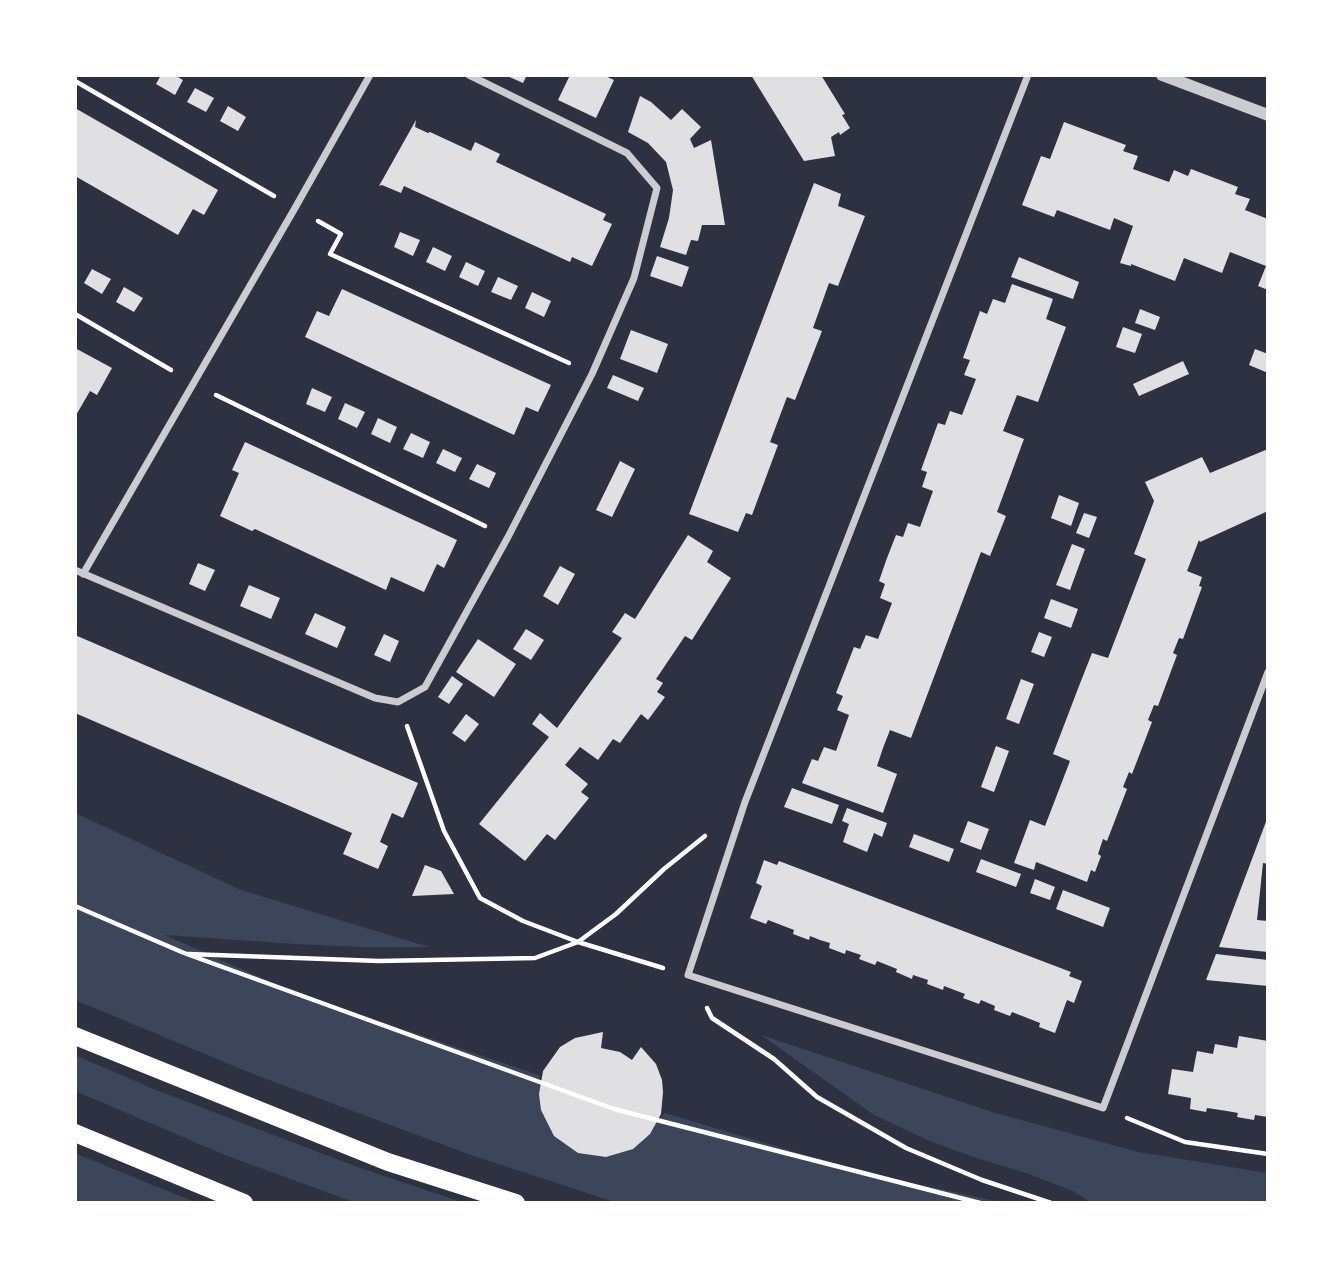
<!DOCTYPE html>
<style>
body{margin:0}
#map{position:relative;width:1343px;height:1278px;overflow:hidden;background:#2d3142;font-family:"Work Sans",sans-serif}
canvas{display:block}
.frame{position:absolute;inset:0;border:77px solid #fff;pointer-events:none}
</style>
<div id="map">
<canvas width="1343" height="1278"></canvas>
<div class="frame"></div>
</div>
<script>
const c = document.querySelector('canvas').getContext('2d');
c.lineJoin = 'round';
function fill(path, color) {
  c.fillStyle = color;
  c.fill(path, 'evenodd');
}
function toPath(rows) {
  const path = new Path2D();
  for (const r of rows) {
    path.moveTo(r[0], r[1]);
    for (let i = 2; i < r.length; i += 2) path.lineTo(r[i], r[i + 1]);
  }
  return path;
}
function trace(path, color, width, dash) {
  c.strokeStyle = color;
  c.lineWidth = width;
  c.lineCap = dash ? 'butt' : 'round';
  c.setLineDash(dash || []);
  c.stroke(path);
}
const green = toPath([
 [75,813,241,890,429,947,360,947,295,944,165,935,293,992,539,1075,545,1099,652,1126,665,1113,862,1172,1005,1203,617,1203,471,1155,253,1074,75,1000],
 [761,1035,992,1112,1138,1152,1268,1173,1268,1203,1092,1203,1071,1190,1026,1173,976,1158,930,1141,874,1115],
 [75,1055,156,1090,355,1166,464,1203,356,1203,225,1155,75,1091],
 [75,1153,197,1203,75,1203]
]);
const building = toPath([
 [161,75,174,75,183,80,175,95,156,84],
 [505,75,527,75,523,83],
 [570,75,603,75,614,80,596,118,558,100],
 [751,75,821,75,845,114,842,115,850,128,840,135,839,132,831,137,835,156,804,161],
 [195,88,214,98,206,112,187,102],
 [640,96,651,102,671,120,682,109,701,127,690,139,694,148,711,140,725,225,702,225,698,241,691,240,686,255,660,247,669,218,673,190,666,162,648,143,628,132],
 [228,106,246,117,238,131,220,121],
 [75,108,218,190,204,215,193,209,178,235,75,176],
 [416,120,415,127,428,133,430,132,471,151,475,142,500,154,496,162,606,214,603,220,612,224,592,266,572,257,570,262,404,186,401,193,382,185,379,186],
 [1064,122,1126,145,1123,151,1138,156,1133,169,1169,182,1174,170,1188,176,1191,169,1238,187,1235,194,1250,199,1245,210,1268,219,1268,290,1258,286,1266,266,1230,252,1222,273,1184,258,1175,281,1131,264,1131,266,1120,263,1133,226,1114,218,1110,230,1057,210,1054,217,1022,205,1041,156,1050,159],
 [814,183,841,194,838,206,865,216,838,286,829,283,813,328,822,331,795,400,787,397,770,442,778,445,752,515,746,513,738,532,689,514],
 [400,232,420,240,413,256,394,247],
 [433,247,452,256,445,271,426,262],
 [657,256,689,267,682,287,650,276],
 [1019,257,1079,282,1073,299,1011,277],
 [466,262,485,271,478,286,459,277],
 [92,269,111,279,102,294,84,283],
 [498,277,518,286,511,300,491,292],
 [1012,284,1053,299,1046,319,1066,327,1038,402,1017,395,1003,431,1024,439,997,512,1006,516,990,556,981,552,911,738,890,730,883,748,877,766,897,774,883,813,802,783,812,759,818,761,824,747,836,751,849,715,837,710,843,696,836,693,854,647,860,649,866,635,878,639,892,603,880,598,885,584,879,581,887,558,896,535,903,537,908,523,920,527,933,491,922,487,927,472,921,470,938,423,945,425,950,411,962,415,976,379,964,375,970,360,963,358,980,311,987,314,993,299,1005,303],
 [124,287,143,298,134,312,116,302],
 [342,289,551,385,538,412,526,407,514,435,305,337,317,311,329,316],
 [532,292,551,301,544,317,525,308],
 [1140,309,1160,317,1155,330,1135,323],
 [1123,327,1142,334,1135,353,1116,347],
 [631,330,668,344,657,373,620,359],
 [75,348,112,368,97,395,90,391,75,417],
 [1255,349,1268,354,1268,373,1249,365],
 [1183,361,1189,374,1139,396,1133,384],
 [613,375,644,388,638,401,607,388],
 [312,388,332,397,325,412,306,404],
 [345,403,365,412,357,428,338,419],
 [378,418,397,427,390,443,371,434],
 [411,433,430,442,423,458,403,449],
 [245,442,457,540,444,568,437,564,424,592,391,577,386,590,255,529,252,531,220,516,239,473,232,470],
 [443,449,462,458,455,472,436,463],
 [1268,449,1268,511,1200,542,1199,540,1187,571,1202,577,1199,586,1202,587,1183,639,1179,638,1173,653,1177,655,1158,706,1154,705,1148,720,1152,722,1132,774,1129,772,1123,787,1127,789,1107,841,1103,839,1098,854,1101,856,1095,872,1091,870,1087,882,1036,862,1034,870,1014,863,1030,820,1045,826,1070,761,1053,754,1079,686,1092,653,1108,658,1146,559,1134,554,1154,501,1145,482,1202,457,1210,473],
 [620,461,635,469,612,517,596,510],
 [477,464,496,473,489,488,469,479],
 [1059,495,1079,503,1071,526,1051,518],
 [1084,513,1097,517,1089,538,1076,533],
 [688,535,713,551,707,562,731,578,692,640,685,636,656,679,663,683,657,692,665,697,648,720,641,714,620,743,613,739,598,760,580,747,565,765,588,784,581,792,589,798,555,840,547,834,525,861,479,824,549,737,532,724,540,713,557,728,622,638,612,632,625,613,635,619],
 [1072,544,1085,549,1070,590,1056,585],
 [198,563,215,570,205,591,189,584],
 [560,566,575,574,558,605,543,596],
 [249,585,280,598,271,619,240,606],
 [1051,599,1078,609,1071,628,1044,618],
 [315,613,346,627,337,648,305,634],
 [526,629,544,640,531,660,513,649],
 [1039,632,1052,637,1044,657,1031,652],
 [384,634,399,641,390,662,374,655],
 [75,635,418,783,403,818,392,813,380,842,388,846,378,869,343,854,352,833,75,713],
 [478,639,516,664,494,697,456,672],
 [452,676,463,684,449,704,438,697],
 [1021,679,1034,684,1019,724,1006,719],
 [466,714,479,724,465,742,452,733],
 [996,746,1009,751,994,792,981,787],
 [792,788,839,805,832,824,784,807],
 [847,808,887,823,882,837,874,833,867,852,843,842,849,824,842,821],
 [1267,819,1268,864,1263,863,1257,920,1268,921,1268,952,1219,947],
 [968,821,989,829,981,850,960,842],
 [914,834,954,849,949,862,909,847],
 [981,859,1021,874,1016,887,976,872],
 [764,860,777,865,779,861,1071,972,1069,976,1082,981,1074,1003,1067,1000,1055,1033,1039,1027,1040,1023,1012,1012,1010,1016,994,1010,995,1006,981,1000,979,1004,963,998,965,994,944,986,943,990,927,984,928,980,913,975,912,979,896,972,897,969,877,961,875,965,859,959,861,955,846,950,845,954,829,948,830,943,820,940,810,936,809,940,793,934,794,930,768,920,766,924,750,918,762,886,756,883],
 [425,865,441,871,454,894,412,896],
 [1035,879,1055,887,1050,900,1030,893],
 [1063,890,1110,908,1103,927,1056,909],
 [1216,954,1268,960,1268,986,1206,980],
 [603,1032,601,1048,620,1052,632,1060,641,1047,656,1064,662,1080,663,1092,661,1114,650,1134,633,1149,606,1157,578,1153,554,1136,541,1110,539,1094,543,1071,560,1047,575,1038],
 [1239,1036,1268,1041,1268,1117,1255,1115,1254,1120,1237,1117,1238,1113,1227,1111,1207,1108,1206,1112,1190,1109,1191,1098,1168,1094,1172,1069,1193,1072,1197,1051,1213,1054,1215,1044,1237,1048]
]);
const path = toPath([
 [75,81,274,196],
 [318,221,341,234,330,254,569,363],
 [75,314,171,370],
 [216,395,485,526],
 [407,726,444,831,480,898,523,921,578,942,663,968],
 [75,906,184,953,614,1109,980,1203],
 [188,954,379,961,535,958,578,942,616,914,664,869,705,836],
 [707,1008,712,1018,774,1059,817,1097,906,1148,982,1180,1051,1203],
 [1127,1118,1185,1142,1268,1154]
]);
const minor = toPath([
 [1028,75,745,802,688,975,1103,1108,1268,672],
 [75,570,375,698,398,702,425,687,508,537,592,374,634,278,657,188,627,153,469,75],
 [83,574,295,208,370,75]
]);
const tertiary = toPath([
 [1162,75,1268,115]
]);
const primary = toPath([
 [75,1036,388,1162,516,1203],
 [75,1133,244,1203]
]);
fill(green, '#3c4559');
fill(building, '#e0e0e3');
trace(path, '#fff', 4.5);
trace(minor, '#caccd0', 7);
trace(tertiary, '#caccd0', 12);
trace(primary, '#fff', 18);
</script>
